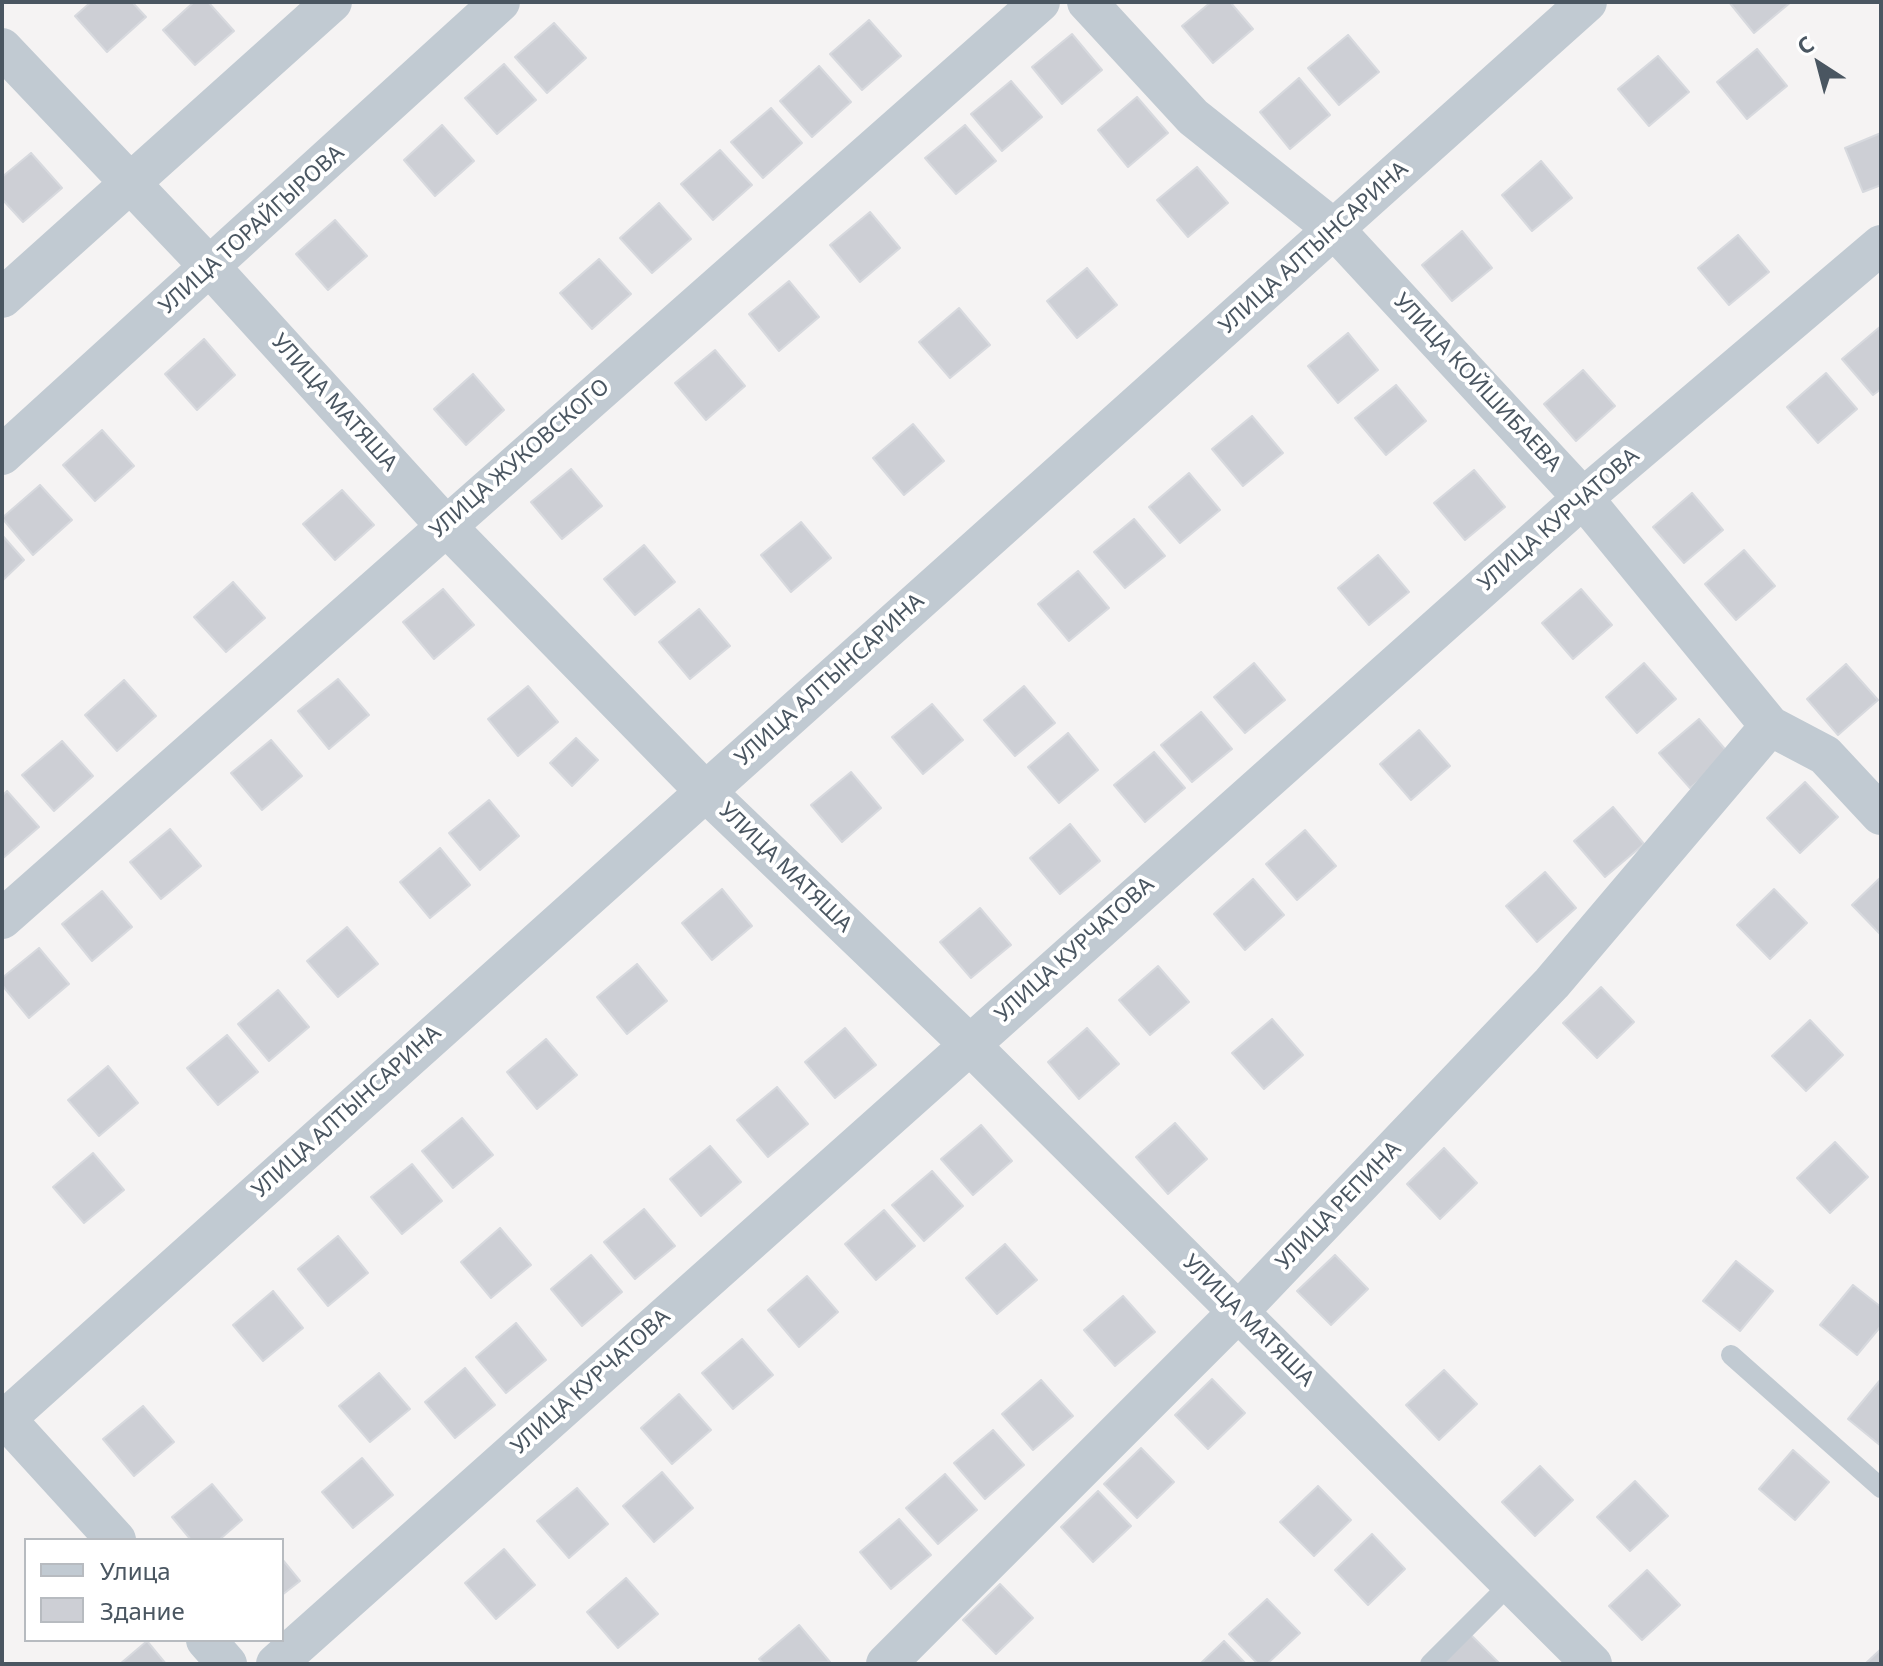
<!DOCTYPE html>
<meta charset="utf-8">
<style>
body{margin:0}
#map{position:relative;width:1883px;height:1666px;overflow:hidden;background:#f5f3f3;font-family:"Noto Sans",sans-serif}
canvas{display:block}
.frame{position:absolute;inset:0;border:4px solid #4a5661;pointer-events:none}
.legend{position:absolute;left:24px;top:1538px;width:260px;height:104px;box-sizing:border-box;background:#fff;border:2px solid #b7bbc0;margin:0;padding:10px 14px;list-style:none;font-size:24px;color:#4a5661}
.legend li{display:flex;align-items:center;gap:16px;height:40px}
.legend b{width:40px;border:2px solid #b7bbc0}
.north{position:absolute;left:1779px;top:24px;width:80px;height:80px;-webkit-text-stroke:6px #fff;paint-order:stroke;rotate:324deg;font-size:22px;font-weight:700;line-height:32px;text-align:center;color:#4a5661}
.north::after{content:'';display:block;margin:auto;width:28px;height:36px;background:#4a5661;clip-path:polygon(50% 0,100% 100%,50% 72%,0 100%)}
</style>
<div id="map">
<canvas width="1883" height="1666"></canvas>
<div class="frame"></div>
<ul class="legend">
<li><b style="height:10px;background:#c1cad2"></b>Улица</li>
<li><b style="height:22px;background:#cdcfd5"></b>Здание</li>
</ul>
<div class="north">С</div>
</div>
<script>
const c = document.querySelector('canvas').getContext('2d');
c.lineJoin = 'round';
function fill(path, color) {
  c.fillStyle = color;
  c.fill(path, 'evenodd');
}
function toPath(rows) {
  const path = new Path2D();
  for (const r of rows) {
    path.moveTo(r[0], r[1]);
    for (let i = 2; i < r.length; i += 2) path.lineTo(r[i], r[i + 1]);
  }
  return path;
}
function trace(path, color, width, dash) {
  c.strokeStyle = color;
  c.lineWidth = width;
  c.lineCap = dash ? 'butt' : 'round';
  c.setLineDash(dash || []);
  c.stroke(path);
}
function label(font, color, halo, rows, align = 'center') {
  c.font = font + ' "Noto Sans",sans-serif';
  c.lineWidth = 8;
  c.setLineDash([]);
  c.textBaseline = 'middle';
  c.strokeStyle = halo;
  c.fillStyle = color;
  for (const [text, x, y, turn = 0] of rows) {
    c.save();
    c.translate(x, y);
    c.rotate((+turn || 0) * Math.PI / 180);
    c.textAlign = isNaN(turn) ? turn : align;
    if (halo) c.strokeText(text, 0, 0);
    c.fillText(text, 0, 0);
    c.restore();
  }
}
const building = toPath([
 [91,2,132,2,146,17,107,52,75,16,91,2],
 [194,2,208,2,234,31,195,65,163,30,194,2],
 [1211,2,1230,2,1253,29,1213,63,1182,26,1211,2],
 [1729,2,1791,2,1754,33,1729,2],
 [869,20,901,56,862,90,830,54,869,20],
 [554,23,586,58,547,93,515,57,554,23],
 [1072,34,1102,70,1062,104,1032,67,1072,34],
 [1348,35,1379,72,1339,105,1308,68,1348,35],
 [1757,49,1787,86,1747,119,1717,82,1757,49],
 [1658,56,1689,92,1649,126,1618,89,1658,56],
 [504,64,536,100,497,134,465,98,504,64],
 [819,66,851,102,812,137,780,101,819,66],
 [1299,78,1330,115,1290,149,1260,112,1299,78],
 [1011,81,1042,117,1002,151,971,114,1011,81],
 [1137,97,1168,133,1128,167,1098,130,1137,97],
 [771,108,802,143,763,178,731,142,771,108],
 [442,125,474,161,435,196,404,160,442,125],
 [965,125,996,161,956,194,925,158,965,125],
 [1881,133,1881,185,1863,192,1845,148,1881,133],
 [720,150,752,185,713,220,681,184,720,150],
 [31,153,62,188,23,222,2,199,2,177,31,153],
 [1541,161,1572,198,1532,231,1502,195,1541,161],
 [1197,167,1228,203,1188,237,1157,200,1197,167],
 [659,203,691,239,652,273,620,238,659,203],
 [870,212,900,248,860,282,830,245,870,212],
 [335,220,367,256,328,290,296,254,335,220],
 [1462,231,1492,268,1452,301,1422,265,1462,231],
 [1738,235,1769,272,1729,305,1698,268,1738,235],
 [599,259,631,294,592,329,560,293,599,259],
 [1087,268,1117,305,1077,338,1047,301,1087,268],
 [789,281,819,317,779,351,749,314,789,281],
 [959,308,990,345,950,378,919,342,959,308],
 [1881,326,1881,389,1873,395,1842,359,1881,326],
 [1348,333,1378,370,1338,403,1308,366,1348,333],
 [204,339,235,375,197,410,165,374,204,339],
 [715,350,745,386,706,420,675,383,715,350],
 [1583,370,1615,406,1576,441,1544,404,1583,370],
 [1826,373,1857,409,1818,443,1787,407,1826,373],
 [473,374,504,410,466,445,434,409,473,374],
 [1396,385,1426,421,1386,455,1355,418,1396,385],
 [1252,416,1283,453,1243,486,1212,449,1252,416],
 [913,424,944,461,904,495,873,458,913,424],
 [102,430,134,466,95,501,63,465,102,430],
 [571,469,602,506,562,539,531,502,571,469],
 [1474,470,1505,507,1465,540,1434,503,1474,470],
 [1189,473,1220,510,1180,543,1149,507,1189,473],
 [40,485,72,520,33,555,2,518,40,485],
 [342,490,374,525,335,560,303,524,342,490],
 [1692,493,1723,530,1684,563,1653,527,1692,493],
 [1134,519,1165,556,1125,588,1094,552,1134,519],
 [801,522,831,558,791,592,761,555,801,522],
 [2,535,24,560,2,581,2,535],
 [644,545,675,582,635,615,604,579,644,545],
 [1744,550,1775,586,1736,620,1705,584,1744,550],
 [1378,555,1409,592,1369,625,1338,588,1378,555],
 [1078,571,1109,608,1069,641,1038,604,1078,571],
 [233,582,265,618,226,652,194,617,233,582],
 [443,589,474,625,434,659,403,622,443,589],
 [1581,589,1612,625,1573,659,1542,623,1581,589],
 [699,609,730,646,690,679,659,642,699,609],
 [1254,663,1285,700,1245,733,1214,697,1254,663],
 [1644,663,1676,699,1637,733,1606,697,1644,663],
 [1846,664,1878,700,1838,735,1807,699,1846,664],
 [338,679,369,715,329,749,298,711,338,679],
 [124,680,156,716,117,751,85,715,124,680],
 [528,686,558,722,518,756,488,719,528,686],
 [1024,686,1055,723,1015,756,984,720,1024,686],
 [932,704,963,740,923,774,892,737,932,704],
 [1201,712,1232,749,1192,782,1161,745,1201,712],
 [1699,719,1730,755,1690,788,1659,753,1699,719],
 [1419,730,1450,766,1411,800,1380,764,1419,730],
 [1068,733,1098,770,1059,803,1028,767,1068,733],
 [576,738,598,760,572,786,550,763,576,738],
 [271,740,302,776,262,810,231,773,271,740],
 [62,741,93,776,54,811,22,775,62,741],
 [1154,752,1185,788,1145,822,1114,785,1154,752],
 [851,772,881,808,842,842,811,805,851,772],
 [1805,782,1838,817,1800,853,1767,818,1805,782],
 [7,791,39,827,2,859,2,796,7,791],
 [489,800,519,836,480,870,449,833,489,800],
 [1613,807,1644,844,1605,877,1574,841,1613,807],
 [1070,824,1100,861,1060,894,1030,858,1070,824],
 [170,829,201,866,161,899,130,862,170,829],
 [1305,830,1336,866,1297,900,1266,864,1305,830],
 [440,848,470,885,430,918,400,882,440,848],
 [1545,872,1576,908,1537,942,1506,906,1545,872],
 [1881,877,1881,935,1852,905,1881,877],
 [1253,879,1284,915,1245,950,1214,914,1253,879],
 [722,889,752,926,712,960,682,923,722,889],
 [1774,889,1807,923,1770,959,1737,925,1774,889],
 [102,891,132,927,92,961,62,924,102,891],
 [980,908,1011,945,971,978,940,942,980,908],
 [347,927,378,964,338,997,307,961,347,927],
 [39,948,69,984,29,1018,2,985,2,978,39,948],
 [637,964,667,1001,627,1034,597,997,637,964],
 [1158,966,1189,1002,1150,1035,1119,1000,1158,966],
 [1601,987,1634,1022,1597,1058,1563,1023,1601,987],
 [278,990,309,1027,269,1061,238,1024,278,990],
 [1272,1019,1303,1055,1264,1089,1232,1053,1272,1019],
 [1810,1020,1843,1055,1806,1091,1772,1056,1810,1020],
 [845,1028,876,1065,835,1098,805,1062,845,1028],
 [1087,1028,1119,1064,1079,1099,1048,1062,1087,1028],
 [227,1035,258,1072,218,1105,187,1068,227,1035],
 [546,1039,577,1075,537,1109,507,1072,546,1039],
 [108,1066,138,1103,99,1136,68,1100,108,1066],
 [777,1087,808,1124,768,1157,737,1120,777,1087],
 [462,1118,493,1155,453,1188,422,1151,462,1118],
 [1175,1123,1207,1159,1168,1194,1136,1157,1175,1123],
 [981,1125,1012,1161,973,1195,941,1159,981,1125],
 [1835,1142,1868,1177,1830,1213,1797,1178,1835,1142],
 [710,1146,741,1182,701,1216,670,1179,710,1146],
 [1444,1148,1477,1183,1440,1219,1407,1184,1444,1148],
 [93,1153,124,1190,84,1223,53,1187,93,1153],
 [412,1164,442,1201,402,1234,371,1197,412,1164],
 [932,1171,963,1206,924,1241,892,1205,932,1171],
 [644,1209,675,1246,635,1279,604,1242,644,1209],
 [884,1210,915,1246,876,1280,845,1244,884,1210],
 [500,1228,531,1265,491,1298,461,1262,500,1228],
 [338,1236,368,1273,328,1306,298,1269,338,1236],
 [1005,1244,1037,1280,997,1314,966,1278,1005,1244],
 [591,1255,622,1292,582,1326,551,1289,591,1255],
 [1335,1255,1368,1289,1331,1325,1297,1291,1335,1255],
 [1736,1261,1773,1291,1740,1331,1703,1301,1736,1261],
 [807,1276,838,1312,799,1347,768,1310,807,1276],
 [1853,1285,1881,1307,1881,1326,1857,1355,1820,1325,1853,1285],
 [273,1291,303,1328,263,1361,233,1325,273,1291],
 [1123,1296,1155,1332,1115,1366,1084,1330,1123,1296],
 [516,1323,546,1360,506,1393,476,1357,516,1323],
 [742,1339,773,1375,733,1409,702,1373,742,1339],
 [465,1368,495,1405,455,1438,425,1402,465,1368],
 [1444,1370,1477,1404,1439,1440,1406,1405,1444,1370],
 [379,1373,410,1409,370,1442,339,1406,379,1373],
 [1212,1379,1245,1413,1208,1449,1175,1415,1212,1379],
 [1881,1379,1881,1446,1848,1419,1881,1379],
 [1041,1380,1073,1416,1033,1450,1002,1414,1041,1380],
 [679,1394,711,1430,672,1464,641,1428,679,1394],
 [143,1406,174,1442,134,1476,103,1439,143,1406],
 [993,1430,1024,1465,985,1499,954,1463,993,1430],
 [1141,1448,1174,1482,1137,1518,1104,1484,1141,1448],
 [1793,1450,1829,1482,1795,1520,1759,1489,1793,1450],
 [362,1458,393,1495,353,1528,322,1492,362,1458],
 [1540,1466,1573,1500,1535,1536,1502,1502,1540,1466],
 [662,1472,693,1508,654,1542,623,1506,662,1472],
 [945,1474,977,1510,938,1544,906,1508,945,1474],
 [1635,1481,1668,1516,1630,1551,1597,1517,1635,1481],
 [212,1484,242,1520,219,1540,191,1540,172,1517,212,1484],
 [1318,1486,1351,1520,1314,1556,1280,1522,1318,1486],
 [577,1488,608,1524,569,1558,537,1521,577,1488],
 [1098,1491,1131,1526,1093,1562,1061,1527,1098,1491],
 [899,1519,931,1555,891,1589,860,1552,899,1519],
 [1372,1534,1405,1569,1368,1605,1335,1570,1372,1534],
 [504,1549,535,1585,496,1619,465,1583,504,1549],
 [282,1559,300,1581,282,1595,282,1559],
 [1647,1570,1680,1605,1642,1640,1609,1606,1647,1570],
 [626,1578,658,1614,618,1648,587,1612,626,1578],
 [1000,1584,1033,1618,996,1654,963,1620,1000,1584],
 [1267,1599,1300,1633,1267,1664,1258,1664,1229,1634,1267,1599],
 [799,1625,830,1662,764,1664,759,1659,799,1625],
 [1471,1635,1500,1664,1441,1664,1471,1635],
 [147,1641,166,1664,120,1664,147,1641],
 [1224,1641,1246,1664,1200,1664,1224,1641],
 [1881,1649,1881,1664,1865,1664,1881,1649]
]);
const lane = toPath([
 [1731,1355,1881,1488],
 [1430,1664,1511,1583]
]);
const street = toPath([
 [1087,2,1193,117,1335,230,1583,498,1770,726,1825,755,1881,815],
 [2,48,211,268,445,525,705,791,969,1044,1592,1664],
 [2,298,332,2],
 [2,455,500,2],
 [2,919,1040,2],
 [2,1415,116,1540],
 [2,1422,1587,2],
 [206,1640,227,1664],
 [276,1664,1583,498,1881,245],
 [886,1664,1239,1311,1552,983,1770,726]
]);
const streetNames = [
 ["УЛИЦА ТОРАЙГЫРОВА",252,230,-42],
 ["УЛИЦА АЛТЫНСАРИНА",1314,248,-42],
 ["УЛИЦА КОЙШИБАЕВА",1477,383,47],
 ["УЛИЦА МАТЯША",334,403,48],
 ["УЛИЦА ЖУКОВСКОГО",520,459,-41],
 ["УЛИЦА КУРЧАТОВА",1559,520,-41],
 ["УЛИЦА АЛТЫНСАРИНА",830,680,-42],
 ["УЛИЦА МАТЯША",785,868,44],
 ["УЛИЦА КУРЧАТОВА",1075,950,-42],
 ["УЛИЦА АЛТЫНСАРИНА",347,1112,-42],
 ["УЛИЦА РЕПИНА",1339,1206,-46],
 ["УЛИЦА МАТЯША",1248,1321,45],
 ["УЛИЦА КУРЧАТОВА",591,1382,-42]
];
fill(building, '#cdcfd5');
trace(building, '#d7d9de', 2);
trace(lane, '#c1cad2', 20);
trace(street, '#c1cad2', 40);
label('22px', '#4a5661', '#fff', streetNames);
</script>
